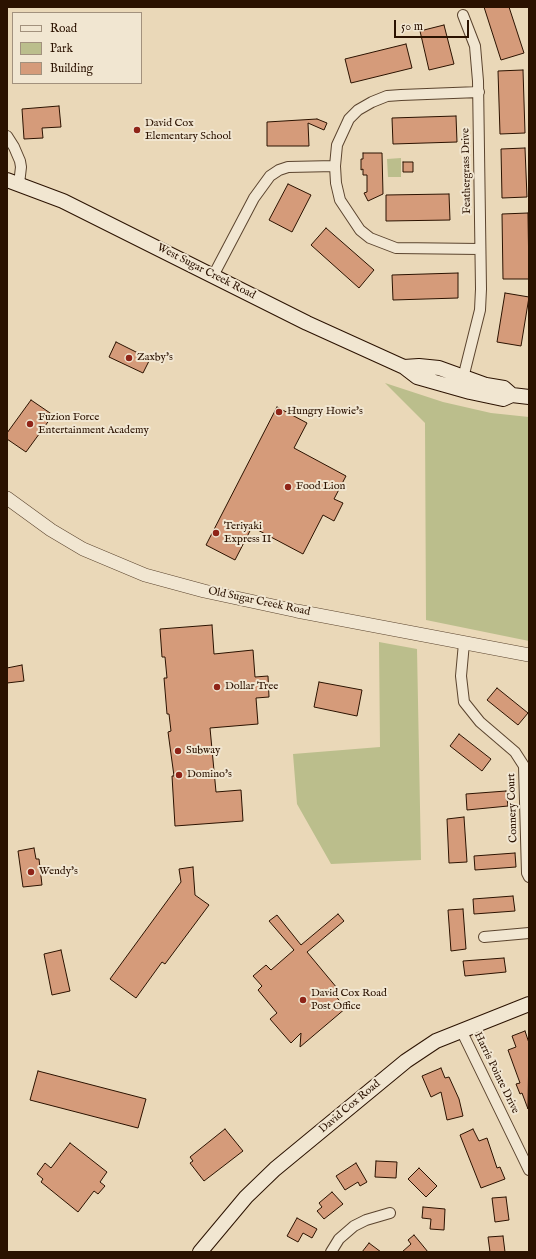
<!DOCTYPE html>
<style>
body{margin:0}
#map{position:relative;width:536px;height:1259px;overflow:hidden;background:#ead8b8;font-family:"IM FELL English",serif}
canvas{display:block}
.frame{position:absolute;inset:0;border:8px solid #2b1200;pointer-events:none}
.legend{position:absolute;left:12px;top:12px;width:130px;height:72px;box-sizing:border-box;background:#f1e6d1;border:1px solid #a2917d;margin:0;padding:5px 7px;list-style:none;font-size:12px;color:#2b1200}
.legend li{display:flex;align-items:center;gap:8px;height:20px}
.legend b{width:20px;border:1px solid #a2917d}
.scale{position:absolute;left:394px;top:20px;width:75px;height:18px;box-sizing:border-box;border:2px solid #2b1200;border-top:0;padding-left:5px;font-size:12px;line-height:14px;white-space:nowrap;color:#2b1200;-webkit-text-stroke:3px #f1e6d1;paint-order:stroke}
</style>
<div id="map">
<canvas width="536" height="1259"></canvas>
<div class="frame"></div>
<ul class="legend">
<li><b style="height:5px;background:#f1e6d1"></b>Road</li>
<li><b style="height:11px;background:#bbbe8c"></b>Park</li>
<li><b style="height:11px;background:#d59b7a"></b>Building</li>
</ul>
<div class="scale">50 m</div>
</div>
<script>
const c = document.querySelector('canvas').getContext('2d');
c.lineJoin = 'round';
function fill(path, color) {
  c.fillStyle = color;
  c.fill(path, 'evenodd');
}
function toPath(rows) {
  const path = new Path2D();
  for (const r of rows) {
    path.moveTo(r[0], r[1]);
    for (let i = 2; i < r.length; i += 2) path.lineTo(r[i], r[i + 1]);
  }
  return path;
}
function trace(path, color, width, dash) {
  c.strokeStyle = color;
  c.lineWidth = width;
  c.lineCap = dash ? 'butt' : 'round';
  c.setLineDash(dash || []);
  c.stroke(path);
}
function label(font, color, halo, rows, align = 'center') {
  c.font = font + ' "IM FELL English",serif';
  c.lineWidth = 4;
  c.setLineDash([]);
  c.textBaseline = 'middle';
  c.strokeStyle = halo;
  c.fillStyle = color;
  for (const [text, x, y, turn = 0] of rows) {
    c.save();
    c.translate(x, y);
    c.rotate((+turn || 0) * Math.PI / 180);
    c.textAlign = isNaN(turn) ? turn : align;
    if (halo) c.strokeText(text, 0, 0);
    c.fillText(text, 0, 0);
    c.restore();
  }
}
const green = toPath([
 [401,158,401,177,388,177,387,159],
 [385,383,443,402,491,413,529,417,529,641,426,620,425,423],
 [379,642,417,649,421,860,331,864,297,804,293,754,380,747]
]);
const building = toPath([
 [484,7,509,7,524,53,501,60,484,7],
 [444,25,454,64,429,70,420,31,444,25],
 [406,44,412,68,351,83,345,59,406,44],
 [523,70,525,133,500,134,498,71,523,70],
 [59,106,61,127,42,128,43,138,24,139,22,109,59,106],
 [456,116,457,142,393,144,392,118,456,116],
 [317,119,327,123,324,130,308,123,309,146,267,146,267,122,317,119],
 [525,148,527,197,502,198,501,149,525,148],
 [363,153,382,153,383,194,368,201,364,193,367,192,367,175,363,175,363,169,361,170,361,159,363,159,363,153],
 [403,162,413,162,413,172,403,172,403,162],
 [288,184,311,195,292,232,269,220,288,184],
 [449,194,450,220,386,221,386,195,449,194],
 [528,213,529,279,503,279,502,214,528,213],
 [326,228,374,270,359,288,311,245,326,228],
 [458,273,458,298,393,300,392,275,458,273],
 [505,293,529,297,521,346,497,342,505,293],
 [116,342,150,359,143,373,109,357,116,342],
 [31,400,53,415,26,452,7,439,7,433,31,400],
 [277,407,307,423,294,448,346,476,334,499,343,503,334,521,323,515,303,554,252,527,235,560,206,545,277,407],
 [212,625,214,654,253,650,255,677,268,676,269,697,256,698,258,724,210,728,216,792,241,790,243,821,175,826,172,776,174,776,168,732,171,731,169,714,167,714,164,678,167,678,165,657,162,657,160,629,212,625],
 [22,665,24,681,7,683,7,668,22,665],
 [319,682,362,690,357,716,314,707,319,682],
 [497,688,528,713,518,725,487,700,497,688],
 [459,734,491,759,482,771,450,746,459,734],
 [506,791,508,806,467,810,466,794,506,791],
 [464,817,467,862,449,863,447,819,464,817],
 [34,848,36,859,39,859,42,885,23,887,18,851,34,848],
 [515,853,516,867,475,870,474,856,515,853],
 [193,867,195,895,209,905,165,964,162,962,136,998,110,979,181,882,179,869,193,867],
 [513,896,515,911,474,914,473,899,513,896],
 [463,909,466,949,451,951,448,910,463,909],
 [338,914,344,921,307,952,337,988,332,992,346,1008,300,1047,301,1033,291,1043,270,1019,277,1013,258,990,262,986,253,976,266,965,271,970,294,950,269,921,277,915,301,945,338,914],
 [61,950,70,991,52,995,44,954,61,950],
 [504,958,506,972,465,976,463,961,504,958],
 [525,1031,529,1043,528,1109,522,1093,520,1094,516,1084,520,1083,508,1050,516,1047,512,1036,525,1031],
 [441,1068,445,1078,449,1077,459,1099,463,1116,447,1120,441,1092,431,1097,422,1076,441,1068],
 [38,1071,146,1099,138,1128,30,1100,38,1071],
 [225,1129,243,1151,204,1181,190,1163,193,1161,190,1157,225,1129],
 [473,1129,479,1141,487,1138,497,1168,500,1167,505,1179,481,1188,460,1135,473,1129],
 [70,1143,107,1172,100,1182,105,1186,98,1194,94,1191,78,1212,41,1182,43,1179,37,1174,45,1163,51,1168,70,1143],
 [376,1161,397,1162,396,1178,375,1177,376,1161],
 [356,1163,367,1182,360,1186,358,1182,345,1190,336,1176,356,1163],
 [419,1168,437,1186,426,1197,408,1179,419,1168],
 [332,1192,343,1204,324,1219,317,1211,322,1207,319,1203,332,1192],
 [506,1197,509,1220,495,1222,492,1198,506,1197],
 [423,1207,445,1209,444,1230,430,1229,431,1219,422,1218,423,1207],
 [297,1218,317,1229,312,1238,303,1233,298,1242,287,1236,297,1218],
 [414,1235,419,1241,428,1252,402,1252,411,1244,408,1240,414,1235],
 [503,1236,505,1252,490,1252,488,1237,503,1236],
 [369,1243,381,1252,362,1252,369,1243]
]);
const minor = toPath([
 [463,15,475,46,478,81,481,289,480,310,463,378],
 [479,92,401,95,387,96,372,102,358,110,349,119,337,145,335,166,336,183,340,200,360,230,370,238,396,248,480,249],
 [7,136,14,147,20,161,21,167,19,184],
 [213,276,254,198,270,176,279,170,288,167,335,166],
 [464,643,461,676,464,702,480,722,515,752,524,766,527,873,529,877],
 [484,937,529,933],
 [461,1030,529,1170],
 [331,1252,339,1239,354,1226,366,1220,390,1213]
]);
const tertiary = toPath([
 [7,498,51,530,83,549,145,575,204,591,297,611,529,655]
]);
const secondary = toPath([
 [7,180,63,201,307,323,404,367,417,377,470,392,503,399,512,395,529,397],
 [404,367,419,366,439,368,486,385,504,388,512,395],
 [200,1252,246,1197,275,1169,406,1061,436,1041,529,1004]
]);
const markers = [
 [137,130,4,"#8f2418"],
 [129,358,4,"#8f2418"],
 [279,412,4,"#8f2418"],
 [30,424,4,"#8f2418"],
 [288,487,4,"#8f2418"],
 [216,533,4,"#8f2418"],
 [217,687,4,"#8f2418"],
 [178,751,4,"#8f2418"],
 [179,775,4,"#8f2418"],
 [31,872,4,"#8f2418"],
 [303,1000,4,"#8f2418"]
];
const poiNames = [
 ["David Cox",145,124],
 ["Elementary School",145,137],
 ["Zaxby's",137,358],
 ["Hungry Howie's",287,412],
 ["Fuzion Force",38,418],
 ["Entertainment Academy",38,431],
 ["Food Lion",296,487],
 ["Teriyaki",224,527],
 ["Express II",224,540],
 ["Dollar Tree",225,687],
 ["Subway",186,751],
 ["Domino's",187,775],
 ["Wendy's",39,872],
 ["David Cox Road",311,994],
 ["Post Office",311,1007]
];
const streetNames = [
 ["Feathergrass Drive",467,171,-91],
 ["West Sugar Creek Road",206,272,27],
 ["Old Sugar Creek Road",259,602,12],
 ["Connery Court",513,808,-92],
 ["Harris Pointe Drive",496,1073,64],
 ["David Cox Road",350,1107,-40]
];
fill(green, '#bbbe8c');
fill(building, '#d59b7a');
trace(building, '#2b1200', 1);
trace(minor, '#5b442e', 12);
trace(tertiary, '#5b442e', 14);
trace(secondary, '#2b1200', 16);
trace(minor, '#f1e6d1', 10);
trace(tertiary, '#f1e6d1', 13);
trace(secondary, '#f1e6d1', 14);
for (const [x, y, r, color] of markers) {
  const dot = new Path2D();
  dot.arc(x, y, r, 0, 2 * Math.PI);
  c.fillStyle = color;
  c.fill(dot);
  trace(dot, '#f1e6d1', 1.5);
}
label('11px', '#2b1200', '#f1e6d1', poiNames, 'left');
label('11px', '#2b1200', '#f1e6d1', streetNames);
</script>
